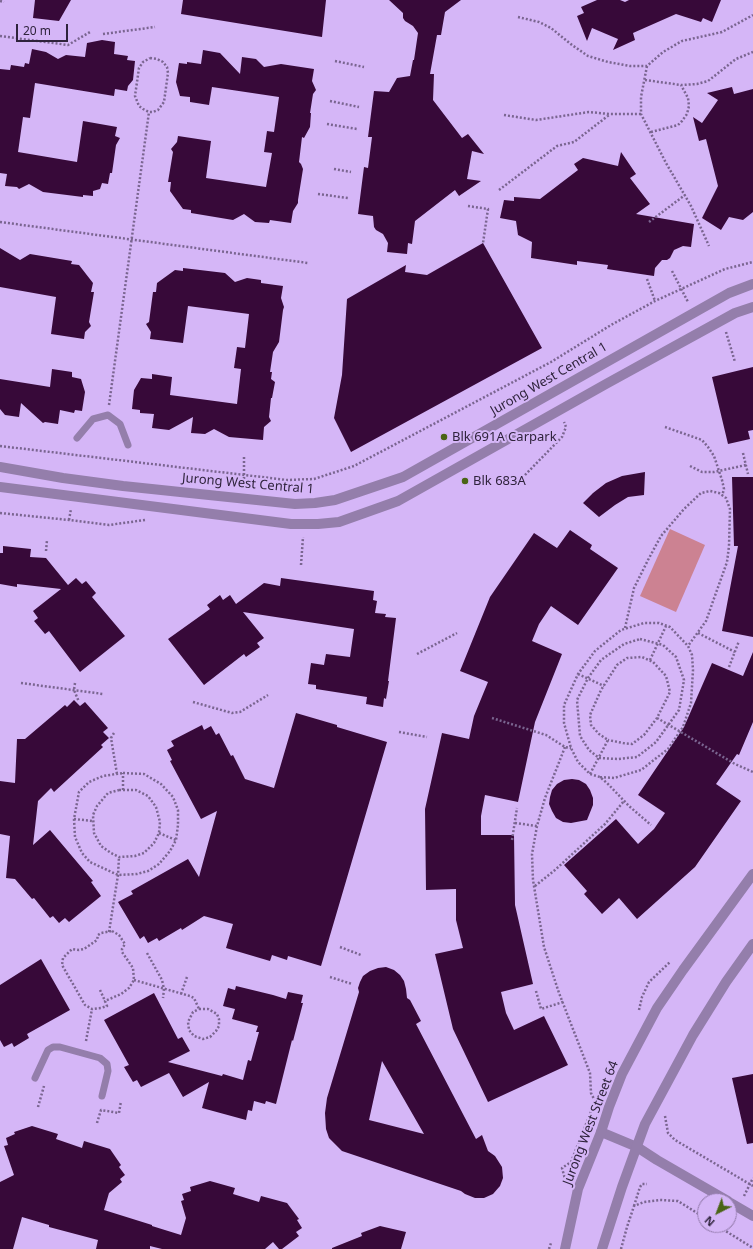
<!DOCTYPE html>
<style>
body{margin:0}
#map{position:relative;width:753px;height:1249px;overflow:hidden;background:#d5b6f7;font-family:"Noto Sans",sans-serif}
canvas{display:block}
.north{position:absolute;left:697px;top:1193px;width:40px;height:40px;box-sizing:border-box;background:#d5b6f7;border:1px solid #937bac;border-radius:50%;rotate:222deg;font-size:11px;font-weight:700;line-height:16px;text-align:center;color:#2f233c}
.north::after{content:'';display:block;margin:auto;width:14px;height:18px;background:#4a6415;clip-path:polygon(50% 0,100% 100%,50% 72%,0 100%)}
.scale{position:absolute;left:16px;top:24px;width:52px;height:18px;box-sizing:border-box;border:2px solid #2f233c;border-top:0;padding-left:5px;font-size:12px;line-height:14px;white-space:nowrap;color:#2f233c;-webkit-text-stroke:3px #d5b6f7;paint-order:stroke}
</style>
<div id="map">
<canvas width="753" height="1249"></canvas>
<div class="north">N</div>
<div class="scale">20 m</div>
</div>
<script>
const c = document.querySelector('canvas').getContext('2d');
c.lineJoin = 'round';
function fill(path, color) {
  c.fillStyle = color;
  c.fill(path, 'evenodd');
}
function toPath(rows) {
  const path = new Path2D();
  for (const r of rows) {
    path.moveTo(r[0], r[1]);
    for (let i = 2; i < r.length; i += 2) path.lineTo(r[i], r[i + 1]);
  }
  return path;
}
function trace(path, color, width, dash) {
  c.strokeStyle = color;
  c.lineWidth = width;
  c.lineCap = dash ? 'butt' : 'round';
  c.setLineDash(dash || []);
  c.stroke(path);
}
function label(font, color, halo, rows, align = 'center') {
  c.font = font + ' "Noto Sans",sans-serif';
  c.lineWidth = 4;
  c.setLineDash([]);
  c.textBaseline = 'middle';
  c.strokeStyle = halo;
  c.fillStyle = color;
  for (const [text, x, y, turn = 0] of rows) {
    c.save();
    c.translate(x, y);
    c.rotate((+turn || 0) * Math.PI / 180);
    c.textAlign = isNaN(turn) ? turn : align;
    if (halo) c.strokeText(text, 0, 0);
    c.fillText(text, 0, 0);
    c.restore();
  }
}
const green = toPath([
 [670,529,705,545,676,612,640,596]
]);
const building = toPath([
 [35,0,71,0,59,21,33,18],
 [183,0,326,0,322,37,181,14],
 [389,0,461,0,445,12,441,35,437,35,430,74,434,74,433,100,462,138,468,134,484,154,472,151,467,179,481,181,459,196,455,190,415,221,412,244,408,243,407,254,387,252,388,243,383,234,376,230,374,227,373,216,358,214,364,167,368,168,372,137,368,137,374,91,389,92,397,78,410,76,413,60,414,60,418,33,413,26,405,21,403,18,403,13],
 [597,0,620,0,625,2,629,0,721,0,712,22,703,18,701,22,676,14,633,33,635,40,613,50,618,39,592,28,587,41,577,16,584,13,581,7],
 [102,40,115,42,114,54,128,56,127,60,135,61,133,80,128,86,127,91,115,89,114,96,35,83,30,118,23,117,18,152,77,162,83,121,117,127,115,136,120,138,116,145,112,173,110,173,108,184,102,183,100,189,93,191,93,196,83,195,83,197,43,192,29,184,19,189,17,187,5,186,7,174,0,173,0,69,10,70,11,65,24,67,25,63,29,64,32,49,46,52,58,59,66,55,85,57,87,43],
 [203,50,220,53,240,74,242,57,256,59,264,67,281,64,314,69,312,81,316,90,313,94,310,113,311,113,310,127,304,138,302,137,299,162,301,164,303,169,298,200,298,203,293,211,291,223,270,220,269,223,255,222,244,214,233,220,191,213,191,210,183,209,170,191,171,182,168,182,173,152,171,149,177,142,178,136,211,141,206,178,266,187,272,153,264,152,267,131,274,132,279,97,212,87,209,105,190,102,190,97,180,96,176,82,179,63,187,64,187,62,201,64],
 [732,87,734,94,753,89,753,212,743,220,729,217,721,230,702,218,718,186,706,139,699,141,693,117,702,123,718,100,707,93],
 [621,152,636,174,630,178,650,204,636,214,694,224,691,247,683,246,674,250,670,258,667,260,662,260,655,268,654,276,607,269,608,265,577,261,577,265,531,258,532,242,518,235,516,221,500,218,504,200,514,201,514,197,540,199,578,170,574,164,583,158,618,166],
 [483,243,542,348,351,452,334,418,342,375,347,299,406,265,405,272,427,275],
 [0,248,20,260,30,254,72,261,71,264,79,265,93,283,91,292,94,292,89,322,91,326,85,332,84,339,51,334,56,297,0,287],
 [183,268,225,273,235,282,247,278,261,280,261,283,283,286,281,298,284,307,283,310,279,342,273,352,270,372,272,372,271,379,275,382,272,398,271,398,269,417,271,421,264,427,263,440,229,437,214,429,205,434,191,433,193,417,169,430,152,428,154,414,140,413,140,410,132,409,134,390,141,378,152,379,152,374,172,377,170,395,237,404,241,369,234,368,237,347,245,348,249,314,188,306,183,343,150,339,151,332,146,324,149,322,153,292,156,292,157,283,175,270,183,271],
 [753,367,753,430,748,431,750,439,728,444,712,377],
 [52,369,72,372,72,377,81,379,85,392,82,411,75,410,74,413,60,410,58,424,45,422,43,423,21,403,19,417,5,415,0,409,0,379,50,387],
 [645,472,644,495,628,497,615,505,599,517,583,503,593,493,606,483,622,476],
 [732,477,753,477,753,637,722,631,738,546,734,546],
 [570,530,592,545,590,549,618,568,578,625,551,606,539,624,532,641,562,654,535,722,518,802,485,795,481,816,481,835,514,835,515,905,533,984,501,992,506,1013,514,1030,544,1016,568,1065,488,1102,453,1029,435,954,463,948,456,920,456,889,426,890,425,809,442,733,469,739,474,716,488,682,460,671,490,597,534,533,557,548],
 [3,546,31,549,30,557,46,558,68,585,76,578,82,584,86,581,96,593,92,597,125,636,80,672,49,631,45,634,34,621,38,618,33,611,61,589,17,584,17,587,0,584,0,553,3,553],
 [281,578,374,591,373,600,377,601,375,613,386,614,385,617,396,618,388,681,389,681,386,699,384,698,383,707,366,704,367,697,316,689,316,685,308,684,311,663,324,665,326,654,350,657,354,629,243,612,264,638,257,643,260,647,246,657,244,654,204,685,168,639,210,609,207,605,220,595,223,600,230,595,236,604,264,583,280,586],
 [753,652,753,722,739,755,737,754,716,784,741,801,695,867,637,919,619,898,602,914,584,894,587,891,564,865,616,819,638,844,654,829,665,813,638,795,684,727,712,663,743,676],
 [74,700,80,706,85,702,108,728,103,732,109,738,101,745,103,747,54,792,51,788,38,801,33,845,50,830,93,881,91,882,101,896,69,922,65,918,59,923,53,916,50,918,34,898,32,899,15,879,6,878,10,836,0,834,0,781,15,783,17,739,25,739,65,705,67,707],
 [296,713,337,725,337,727,387,742,321,966,288,956,287,960,272,955,270,961,226,948,233,924,204,916,182,930,181,928,159,941,157,938,148,943,144,936,140,939,118,902,133,894,131,891,188,859,199,877,217,811,201,819,170,761,172,760,167,750,174,746,171,741,202,725,204,730,211,726,216,735,219,733,231,756,233,755,245,779,274,788],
 [572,779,579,780,586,784,590,790,593,798,593,805,587,820,571,823,563,822,556,818,552,811,549,804,550,797,552,790,557,784,564,780],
 [41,959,70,1010,27,1034,29,1038,14,1047,12,1043,4,1047,0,1040,0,985],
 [386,967,394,970,400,975,404,981,406,989,407,998,410,1000,421,1021,416,1024,476,1139,482,1135,488,1151,495,1156,502,1167,503,1178,500,1186,493,1194,484,1198,475,1198,465,1194,461,1191,342,1151,329,1138,326,1129,325,1113,327,1098,359,992,358,988,360,982,363,976,370,971,378,968],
 [382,1061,424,1134,369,1120],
 [236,986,273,995,286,999,288,992,303,995,301,1003,303,1003,293,1041,292,1040,276,1104,266,1101,265,1104,254,1101,252,1111,248,1110,246,1120,202,1108,209,1082,183,1097,169,1073,141,1087,137,1080,133,1082,124,1067,129,1065,104,1020,154,993,178,1039,182,1037,190,1051,168,1062,222,1076,223,1074,243,1080,248,1060,251,1061,259,1032,256,1032,258,1026,232,1019,235,1009,223,1006,228,988,235,990],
 [753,1074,753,1143,747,1144,732,1078],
 [32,1126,58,1134,56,1139,82,1148,84,1141,110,1149,121,1165,119,1167,125,1175,120,1179,122,1182,109,1193,104,1210,152,1225,152,1226,181,1235,186,1218,181,1201,184,1200,182,1194,191,1191,190,1187,210,1181,235,1188,233,1194,259,1202,261,1196,287,1203,299,1219,297,1220,302,1228,296,1232,299,1236,282,1249,279,1249,273,1242,265,1249,162,1249,150,1246,150,1249,96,1249,98,1240,49,1227,49,1225,22,1217,13,1249,0,1249,0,1182,14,1175,4,1146,8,1145,6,1138,15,1134,14,1132],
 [380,1226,406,1232,401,1249,332,1249,332,1248,362,1236,361,1233]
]);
const path = toPath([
 [0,1,4,2],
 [518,17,539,22,551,28,572,45,588,56,608,62,630,66,647,66,663,52,682,41,722,32,753,15],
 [103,34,155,27],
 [0,36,68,45,90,32],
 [150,58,157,59,163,62,167,67,168,73,164,102,158,110,153,112,149,112,143,109,139,106,135,96,139,68,143,62,150,58],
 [335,61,364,67],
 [647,66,641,97,641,114,666,163,691,206,709,246],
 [645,80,681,85,697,84,708,81,736,59,753,52],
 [330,101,359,107],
 [504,115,536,120,589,112,609,114,641,114],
 [327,124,357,129],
 [651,132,678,125,682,121,687,114,689,106,688,98,681,85],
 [334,169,351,172],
 [499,190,557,146,574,142,609,115],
 [318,194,348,198],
 [468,206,488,209,483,243],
 [0,222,308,263],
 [649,222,685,195],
 [672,271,688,302],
 [647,279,655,301],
 [726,332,735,362],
 [109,405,149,112],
 [665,427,702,440,708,447,714,456,722,480,724,489,722,496],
 [0,446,287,480,314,479,354,466,551,362,611,325,655,301,725,269,753,262],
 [743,453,748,474],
 [244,457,244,486],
 [690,466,702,472,714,472,746,465],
 [525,475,562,437,566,427,564,422],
 [0,513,69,520,109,525,145,520],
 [69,520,71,509],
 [46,551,47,540],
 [301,565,303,537],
 [625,628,634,588,648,560,661,536,684,509,701,493,710,491,719,493,726,498,730,509,729,546,727,562,706,621,688,646],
 [698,633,735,652],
 [640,639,663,645,676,657,684,680,679,710,656,742,637,757,618,759,599,758,589,750,580,736,577,700,588,678,601,660,624,644,640,639],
 [417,654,457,633],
 [650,660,666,626],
 [729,667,739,641],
 [578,674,604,686],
 [21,683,103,694],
 [75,683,74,690,79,702],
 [193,702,232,713,240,712,268,695],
 [492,718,546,735,565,747,571,748],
 [657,718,735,764,753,772],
 [399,732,427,737],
 [114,733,111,738,117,774],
 [565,747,545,798,537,826,532,854,533,880,544,947,559,993,590,1073,591,1093,595,1101],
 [123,773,144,774,161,784,173,797,178,810,178,825,176,840,170,851,159,864,148,871,137,874,118,875,90,862,82,853,75,837,74,819,79,792,89,782,103,776,123,773],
 [590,774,608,740,599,734,591,725,590,715,601,690,617,665,627,658,642,657,653,662,666,676,670,692,657,718,644,735,632,744,623,743,608,740],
 [600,777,614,778,641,770,668,749,683,727,691,703,693,670,692,655,688,646,670,627,659,623,644,623,621,630,595,651,578,674,564,705,564,723,571,748,578,762,590,774,600,777,608,784,629,806,651,825],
 [119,790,136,790,148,796,156,807,160,822,159,833,154,843,144,853,135,856,119,857,111,853,101,846,94,833,93,815,97,806,108,793,119,790],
 [123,790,123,773],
 [74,819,93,821],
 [515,823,537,826],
 [159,833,176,840],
 [512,840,517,808],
 [535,886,555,870,605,824,624,801],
 [112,931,119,935,125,944,122,949,122,952,133,968,134,980,129,988,121,994,105,1001,107,1006,101,1008,92,1009,85,1005,62,965,63,958,72,949,79,950,84,949,97,940,98,935,101,933,112,931],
 [109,932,118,875,119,857],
 [340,947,361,955],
 [147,953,162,980,164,989,163,998],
 [330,977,352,984],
 [134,980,190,996,194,998,199,1009],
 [100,990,105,1001],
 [536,991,541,1009,563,1002],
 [181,994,187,977],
 [199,1009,208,1009,217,1014,219,1019,219,1026,216,1031,210,1037,203,1039,194,1036,189,1030,188,1022,193,1012,199,1009],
 [639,1010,642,997,649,982,670,962],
 [86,1041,92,1009],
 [38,1107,44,1086],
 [665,1116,668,1133,675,1140,753,1186],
 [97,1123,101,1110,119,1113,121,1101],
 [565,1181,565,1179,562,1168,571,1162,592,1109],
 [744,1196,753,1178],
 [634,1206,640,1187,642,1184,647,1184],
 [716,1225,753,1248],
 [549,1249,551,1243],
 [621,1249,627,1227,634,1206,644,1202,660,1200,678,1201,705,1218]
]);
const service = toPath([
 [77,438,93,419,108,415,120,424,128,445],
 [35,1078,48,1050,53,1047,60,1047,100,1058,107,1064,108,1071,102,1096]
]);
const minor = toPath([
 [601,1132,637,1147,657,1160,728,1201],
 [729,1202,753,1216]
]);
const tertiary = toPath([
 [0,467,63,478,123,486,295,504,315,503,335,500,403,477,729,293,753,284],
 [0,487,291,524,318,524,339,522,398,501,606,384,735,313,753,307],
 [565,1249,578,1189,601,1132,609,1107,622,1074,657,1008,683,970,753,874],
 [602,1249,622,1187,645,1124,693,1035,726,982,753,944]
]);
const markers = [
 [444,437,4,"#4a6415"],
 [465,481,4,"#4a6415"]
];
const streetNames = [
 ["Jurong West Central 1",549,379,-30],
 ["Jurong West Central 1",248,484,5],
 ["Jurong West Street 64",591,1123,-69]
];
const poiNames = [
 ["Blk 691A Carpark",452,437],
 ["Blk 683A",473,481]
];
fill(green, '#cc8292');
fill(building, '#370939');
trace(path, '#7a6590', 2.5, [2, 2]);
trace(service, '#947eab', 7);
trace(minor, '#947eab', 10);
trace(tertiary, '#947eab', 10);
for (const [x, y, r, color] of markers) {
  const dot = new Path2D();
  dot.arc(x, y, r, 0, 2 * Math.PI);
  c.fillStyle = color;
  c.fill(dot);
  trace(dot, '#d5b6f7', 1.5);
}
label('13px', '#2f233c', '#d5b6f7', streetNames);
label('13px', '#2f233c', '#d5b6f7', poiNames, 'left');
</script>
